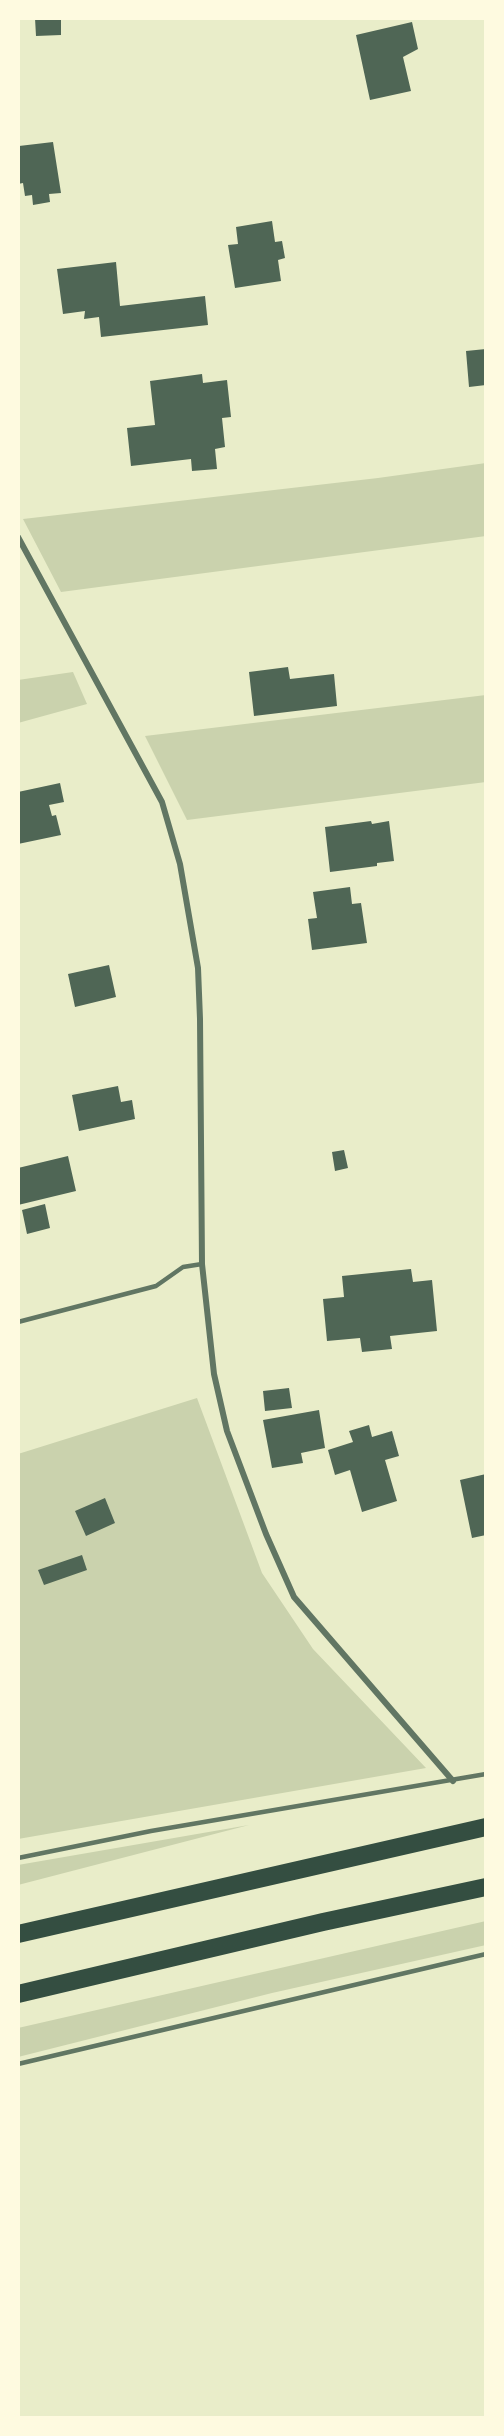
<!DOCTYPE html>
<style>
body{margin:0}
#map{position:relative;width:504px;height:2436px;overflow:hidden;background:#e9edc9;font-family:Mulish,sans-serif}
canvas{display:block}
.frame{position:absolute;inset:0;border:20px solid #fefae0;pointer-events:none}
</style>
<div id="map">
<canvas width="504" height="2436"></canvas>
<div class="frame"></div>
</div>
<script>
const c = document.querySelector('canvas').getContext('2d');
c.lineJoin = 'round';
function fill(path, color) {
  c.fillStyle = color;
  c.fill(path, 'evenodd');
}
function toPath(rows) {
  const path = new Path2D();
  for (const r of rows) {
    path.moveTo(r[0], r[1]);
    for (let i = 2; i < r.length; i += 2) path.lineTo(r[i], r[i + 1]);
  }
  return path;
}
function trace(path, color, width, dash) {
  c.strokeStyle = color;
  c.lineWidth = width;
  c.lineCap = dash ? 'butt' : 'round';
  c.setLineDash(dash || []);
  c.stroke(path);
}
const green = toPath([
 [486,463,486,536,61,592,23,519,378,478],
 [73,672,87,704,18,723,18,680],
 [486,695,486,782,187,820,145,736],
 [197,1398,262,1573,313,1649,426,1768,18,1839,18,1454],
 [249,1825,18,1885,18,1865],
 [486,1921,486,1945,272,1993,18,2057,18,2028]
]);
const building = toPath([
 [35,18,61,18,61,35,36,36],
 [412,22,418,49,403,57,411,91,370,100,356,35],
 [53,142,61,193,49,194,50,202,33,205,32,195,25,196,23,183,18,184,19,146],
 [272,221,275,242,282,241,285,258,278,260,281,281,235,288,228,245,238,244,236,227],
 [116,262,120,306,205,296,208,325,101,337,99,317,84,319,85,311,63,314,57,269],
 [486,349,486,385,469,387,466,351],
 [202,374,203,383,227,380,231,417,222,418,225,447,215,449,217,469,192,471,191,459,131,466,127,428,155,425,150,381],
 [288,667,290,679,334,674,337,706,254,716,249,672],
 [60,783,64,802,49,805,52,816,56,815,61,835,18,844,18,792],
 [371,821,372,824,389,821,394,861,377,863,377,866,330,872,325,827],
 [350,887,352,904,361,903,367,943,312,950,308,919,317,918,313,892],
 [109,965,116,997,75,1007,68,974],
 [118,1086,121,1102,132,1100,135,1119,79,1131,72,1095],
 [344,1150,348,1168,335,1171,332,1152],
 [68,1156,76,1191,18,1205,18,1168],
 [45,1204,50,1228,27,1234,22,1210],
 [411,1269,413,1282,432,1280,437,1331,390,1336,392,1349,362,1352,360,1338,327,1341,323,1299,344,1297,342,1276],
 [289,1388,292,1408,265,1411,263,1391],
 [319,1410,325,1448,301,1453,303,1463,272,1468,263,1420],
 [369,1425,372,1437,392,1431,399,1456,385,1460,397,1501,362,1512,350,1470,335,1475,328,1450,353,1442,349,1431],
 [486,1474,486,1535,472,1538,460,1480],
 [105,1498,115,1523,86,1536,75,1511],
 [82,1555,87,1570,44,1585,38,1570]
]);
const service = toPath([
 [18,1322,156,1286,183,1267,202,1264],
 [18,1858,151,1831,486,1774],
 [18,2064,486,1954]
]);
const minor = toPath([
 [18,537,162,802,180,864,198,968,200,1019,202,1264,214,1374,227,1431,266,1534,294,1597,453,1781]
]);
const motorway = toPath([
 [18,1934,486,1827],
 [18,1994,323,1922,486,1887]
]);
fill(green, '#cad2ad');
fill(building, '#4f6655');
trace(service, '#617663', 4.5);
trace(minor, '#617663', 6);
trace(motorway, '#344e41', 18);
</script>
